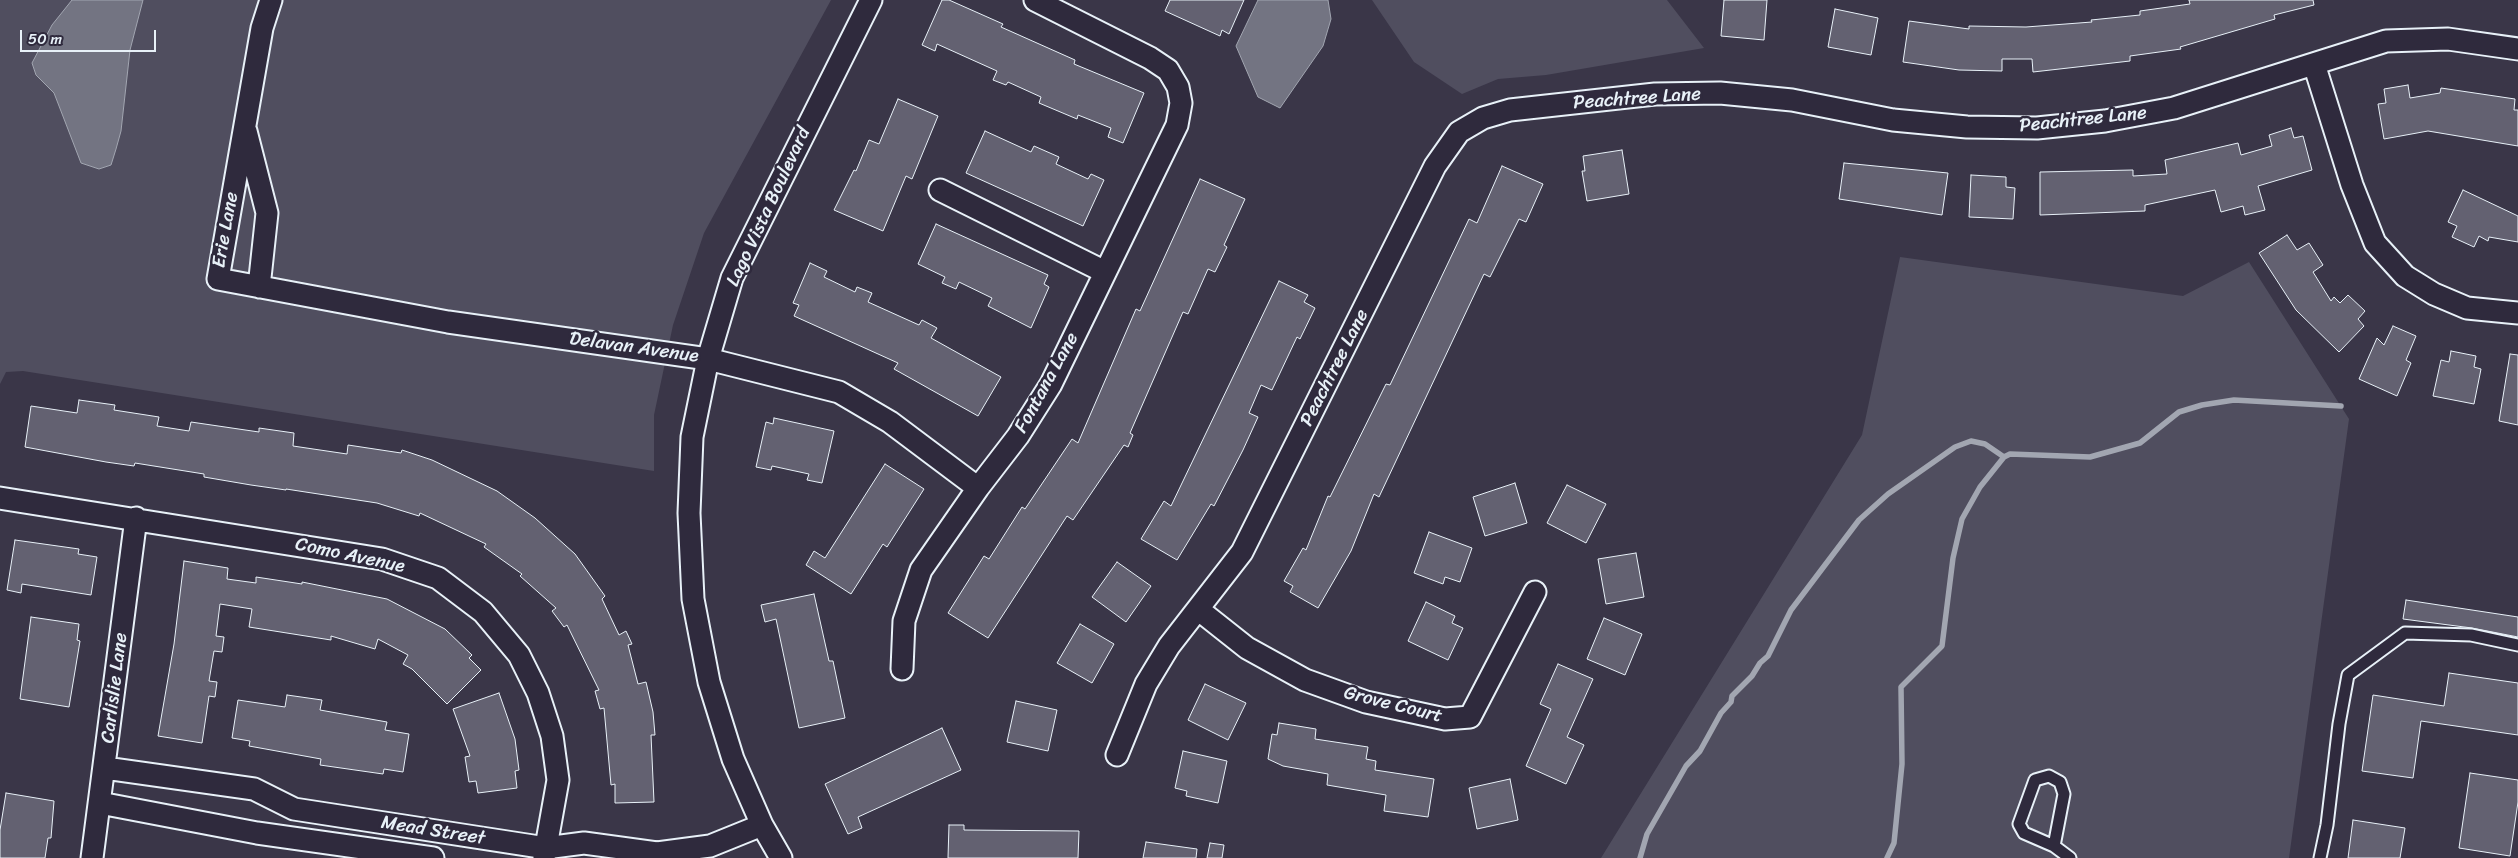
<!DOCTYPE html>
<style>
body{margin:0}
#map{position:relative;width:2518px;height:858px;overflow:hidden;background:#3a3648;font-family:Sriracha,sans-serif}
canvas{display:block}
.scale{position:absolute;left:20px;top:30px;width:136px;height:22px;box-sizing:border-box;border:2px solid #e8f1f8;border-top:0;padding-left:6px;font-size:15px;line-height:18px;white-space:nowrap;color:#e8f1f8;-webkit-text-stroke:4px #2f2a3d;paint-order:stroke}
</style>
<div id="map">
<canvas width="2518" height="858"></canvas>
<div class="scale">50 m</div>
</div>
<script>
const c = document.querySelector('canvas').getContext('2d');
c.lineJoin = 'round';
function fill(path, color) {
  c.fillStyle = color;
  c.fill(path, 'evenodd');
}
function toPath(rows) {
  const path = new Path2D();
  for (const r of rows) {
    path.moveTo(r[0], r[1]);
    for (let i = 2; i < r.length; i += 2) path.lineTo(r[i], r[i + 1]);
  }
  return path;
}
function trace(path, color, width, dash) {
  c.strokeStyle = color;
  c.lineWidth = width;
  c.lineCap = dash ? 'butt' : 'round';
  c.setLineDash(dash || []);
  c.stroke(path);
}
function label(font, color, halo, rows, align = 'center') {
  c.font = font + ' Sriracha,sans-serif';
  c.lineWidth = 5;
  c.setLineDash([]);
  c.textBaseline = 'middle';
  c.strokeStyle = halo;
  c.fillStyle = color;
  for (const [text, x, y, turn = 0] of rows) {
    c.save();
    c.translate(x, y);
    c.rotate((+turn || 0) * Math.PI / 180);
    c.textAlign = isNaN(turn) ? turn : align;
    if (halo) c.strokeText(text, 0, 0);
    c.fillText(text, 0, 0);
    c.restore();
  }
}
const green = toPath([
 [0,0,831,0,704,233,673,325,654,415,654,471,23,371,6,372,0,384],
 [1372,0,1667,0,1704,48,1546,75,1498,79,1462,94,1414,62],
 [1900,257,2183,296,2249,262,2349,419,2289,858,1601,858,1862,435]
]);
const water = toPath([
 [72,0,143,0,130,50,121,131,116,149,111,165,99,169,81,163,54,93,36,75,32,63,52,25,72,0],
 [1258,0,1328,0,1331,19,1323,46,1280,108,1258,97,1236,46,1258,0]
]);
const stream = toPath([
 [1640,858,1647,834,1686,766,1700,751,1721,713,1731,702,1732,696,1752,676,1760,663,1768,656,1791,610,1859,520,1888,494,1955,447,1971,441,1985,444,2004,457],
 [1887,858,1894,843,1902,764,1901,687,1942,646,1953,558,1962,519,1980,487,2004,457,2010,454,2090,457,2140,443,2179,412,2202,405,2234,400,2341,406]
]);
const building = toPath([
 [942,0,949,0,1003,24,1001,27,1075,60,1074,64,1144,93,1123,143,1108,137,1111,128,1078,115,1077,119,1039,103,1041,97,1008,82,1006,85,993,80,997,71,937,44,935,51,922,45,942,0],
 [1170,0,1244,0,1229,34,1222,30,1220,36,1165,11,1170,0],
 [1724,0,1767,0,1764,40,1721,36,1724,0],
 [2189,0,2313,0,2314,5,2274,15,2275,19,2180,47,2181,49,2130,56,2130,61,2033,72,2032,59,2002,59,2002,71,1959,70,1903,62,1909,21,1969,29,1969,26,2026,27,2092,22,2091,20,2140,15,2140,11,2190,4,2189,0],
 [1835,9,1878,18,1871,55,1828,47,1835,9],
 [2408,85,2410,98,2440,93,2441,88,2515,99,2514,110,2518,110,2518,146,2428,131,2384,139,2378,104,2386,103,2384,89,2408,85],
 [898,99,938,116,912,179,906,176,883,231,834,210,854,170,856,171,869,140,879,144,898,99],
 [2291,128,2294,138,2303,136,2312,170,2258,186,2265,210,2245,215,2243,206,2221,212,2215,190,2145,205,2145,211,2040,215,2040,172,2133,170,2133,176,2167,174,2165,160,2238,143,2241,155,2272,146,2269,135,2291,128],
 [985,131,1031,152,1034,146,1059,157,1056,164,1088,179,1091,174,1104,180,1083,226,966,173,985,131],
 [1622,150,1629,194,1587,201,1582,171,1585,171,1583,156,1622,150],
 [1844,163,1948,173,1942,215,1839,199,1844,163],
 [1502,166,1543,184,1526,222,1519,219,1490,277,1484,274,1379,497,1374,494,1351,551,1318,608,1290,592,1293,586,1284,581,1303,548,1306,550,1328,496,1330,497,1386,384,1390,385,1469,219,1477,223,1502,166],
 [1971,175,2006,177,2006,187,2015,188,2013,219,1969,217,1971,175],
 [1200,179,1245,199,1224,245,1227,247,1215,272,1208,269,1188,314,1183,312,1130,433,1133,435,1128,447,1124,445,1073,520,1067,516,988,638,948,613,984,556,989,559,1022,507,1025,509,1072,439,1078,443,1136,309,1140,311,1200,179],
 [2463,190,2518,216,2518,242,2489,237,2488,241,2479,236,2474,247,2452,237,2457,226,2448,222,2463,190],
 [936,224,1048,275,1044,284,1049,287,1031,328,988,306,992,298,959,282,956,289,942,283,945,277,918,264,936,224],
 [2287,235,2297,250,2309,243,2323,265,2313,272,2331,301,2334,297,2340,303,2348,295,2365,311,2358,319,2364,326,2339,352,2296,310,2259,253,2287,235],
 [810,263,827,271,824,277,855,292,857,287,872,293,868,302,919,325,922,320,937,328,931,338,1001,377,978,416,894,369,898,363,794,316,799,305,793,303,810,263],
 [1279,281,1308,295,1304,302,1315,308,1300,339,1297,337,1272,390,1261,385,1249,413,1258,417,1243,450,1214,506,1211,504,1177,560,1141,539,1164,501,1171,506,1279,281],
 [2393,326,2416,336,2406,360,2411,363,2397,396,2359,379,2377,338,2384,345,2393,326],
 [2451,351,2476,356,2474,367,2481,369,2474,404,2433,396,2441,360,2449,362,2451,351],
 [2510,354,2518,355,2518,425,2499,421,2510,354],
 [79,400,115,405,114,410,159,417,157,426,189,431,191,422,259,432,259,428,294,433,293,446,347,454,348,445,401,453,402,450,432,460,497,491,535,518,575,554,605,596,602,599,619,635,626,631,632,644,628,645,638,684,646,682,653,712,655,735,651,735,654,802,615,803,615,784,611,785,604,708,600,709,595,691,599,690,567,625,564,627,552,611,556,608,520,576,522,574,484,547,486,544,420,513,419,516,377,503,286,489,286,490,251,485,204,477,204,474,135,463,134,466,106,462,25,447,31,406,77,413,79,400],
 [774,418,834,431,822,483,807,480,809,474,772,466,771,470,756,467,766,422,773,424,774,418],
 [885,464,924,489,887,547,883,544,851,594,806,565,814,551,825,558,885,464],
 [1515,483,1527,523,1485,536,1473,497,1515,483],
 [1567,485,1606,504,1586,543,1547,523,1567,485],
 [1429,532,1472,548,1460,582,1445,577,1443,584,1414,573,1429,532],
 [15,540,79,549,78,554,97,557,91,595,22,584,21,593,7,590,15,540],
 [1636,553,1644,597,1606,604,1598,559,1636,553],
 [184,561,228,568,227,579,256,583,256,577,302,584,302,582,387,599,445,629,472,655,469,658,481,670,447,704,412,669,403,664,408,655,378,639,375,649,331,636,331,640,249,627,252,609,220,604,216,636,224,637,222,652,214,651,209,681,217,682,215,697,209,696,202,743,158,736,174,644,184,561],
 [1117,562,1151,586,1126,622,1092,597,1117,562],
 [814,594,829,661,833,661,845,718,799,728,776,619,765,622,761,605,814,594],
 [2406,600,2518,617,2518,637,2472,628,2403,619,2406,600],
 [1426,602,1455,616,1452,623,1463,628,1448,660,1408,641,1426,602],
 [31,617,79,624,77,640,80,641,69,707,20,699,31,617],
 [1604,618,1642,634,1625,675,1587,659,1604,618],
 [1080,624,1114,644,1092,683,1057,663,1080,624],
 [1558,664,1593,679,1567,737,1584,745,1566,784,1526,766,1551,709,1540,704,1558,664],
 [2449,673,2518,683,2518,735,2421,721,2413,778,2362,771,2373,695,2444,706,2449,673],
 [1205,684,1246,703,1228,740,1188,720,1205,684],
 [499,693,515,739,519,770,515,771,517,788,478,793,476,781,469,782,465,757,470,756,453,709,499,693],
 [287,695,322,700,320,710,387,722,385,730,409,734,403,772,384,769,383,774,320,765,321,759,249,746,250,741,232,738,238,700,285,707,287,695],
 [1016,701,1057,710,1048,751,1007,742,1016,701],
 [1279,723,1316,729,1315,739,1368,747,1366,759,1376,761,1375,770,1434,779,1428,817,1384,811,1386,795,1327,785,1328,774,1283,766,1268,759,1272,734,1277,735,1279,723],
 [942,728,961,770,858,817,862,828,848,834,825,784,942,728],
 [1183,751,1227,761,1218,803,1186,796,1187,791,1175,788,1183,751],
 [2470,773,2518,780,2518,802,2510,856,2459,848,2470,773],
 [1510,779,1518,820,1477,829,1469,788,1510,779],
 [6,793,54,801,51,838,48,838,45,858,0,858,0,830,6,793],
 [2353,820,2405,828,2400,858,2348,858,2353,820],
 [949,825,964,825,964,830,1079,831,1078,858,948,858,949,825],
 [1146,842,1197,849,1196,858,1143,858,1146,842],
 [1210,843,1224,845,1222,858,1207,858,1210,843]
]);
const lane = toPath([
 [2054,846,2064,794,2060,782,2049,776,2035,780,2019,824,2024,833,2054,846,2070,858],
 [2320,858,2327,825,2339,724,2348,675,2405,633,2471,635,2518,645]
]);
const street = toPath([
 [271,0,262,28,218,279,448,322,708,359,839,392,890,422,978,488],
 [2314,64,2352,185,2375,243,2405,276,2434,294,2467,308,2518,313],
 [246,131,267,213,259,287],
 [940,190,1105,272],
 [0,498,382,559,438,578,483,612,519,655,538,693,552,736,558,780,544,858],
 [1199,610,1247,648,1305,680,1366,702,1445,719,1470,717,1535,592],
 [902,669,904,621,921,570,978,488,1018,436,1051,384,1177,125,1181,103,1178,87,1168,70,1150,58,1035,0],
 [1117,755,1146,684,1169,646,1242,552,1435,166,1459,132,1483,118,1510,110,1655,94,1720,93,1792,100,1893,120,1967,127,2037,128,2105,121,2174,108,2386,41,2448,39,2518,49],
 [105,768,254,789,294,809,546,848,584,843,657,853,710,846,762,825],
 [100,803,257,833,433,858],
 [92,858,136,518],
 [781,858,762,825,733,759,709,682,693,599,689,513,692,437,708,359,732,278,871,0]
]);
const streetNames = [
 ["Peachtree Lane",1637,99,-4],
 ["Peachtree Lane",2083,120,-6],
 ["Lago Vista Boulevard",769,207,-65],
 ["Erie Lane",226,230,-80],
 ["Delavan Avenue",634,348,8],
 ["Peachtree Lane",1335,368,-63],
 ["Fontana Lane",1047,383,-61],
 ["Como Avenue",350,556,12],
 ["Carlislie Lane",115,688,-83],
 ["Grove Court",1393,705,14],
 ["Mead Street",433,831,9]
];
fill(green, '#504e5f');
fill(water, '#737482');
trace(water, '#a2a6b1', 1);
trace(stream, '#a2a6b1', 5.5);
fill(building, '#636171');
trace(building, '#e8f1f8', 1);
trace(lane, '#e8f1f8', 15);
trace(street, '#e8f1f8', 25);
trace(lane, '#2f2a3d', 11);
trace(street, '#2f2a3d', 21);
label('19px', '#e8f1f8', '#2f2a3d', streetNames);
</script>
